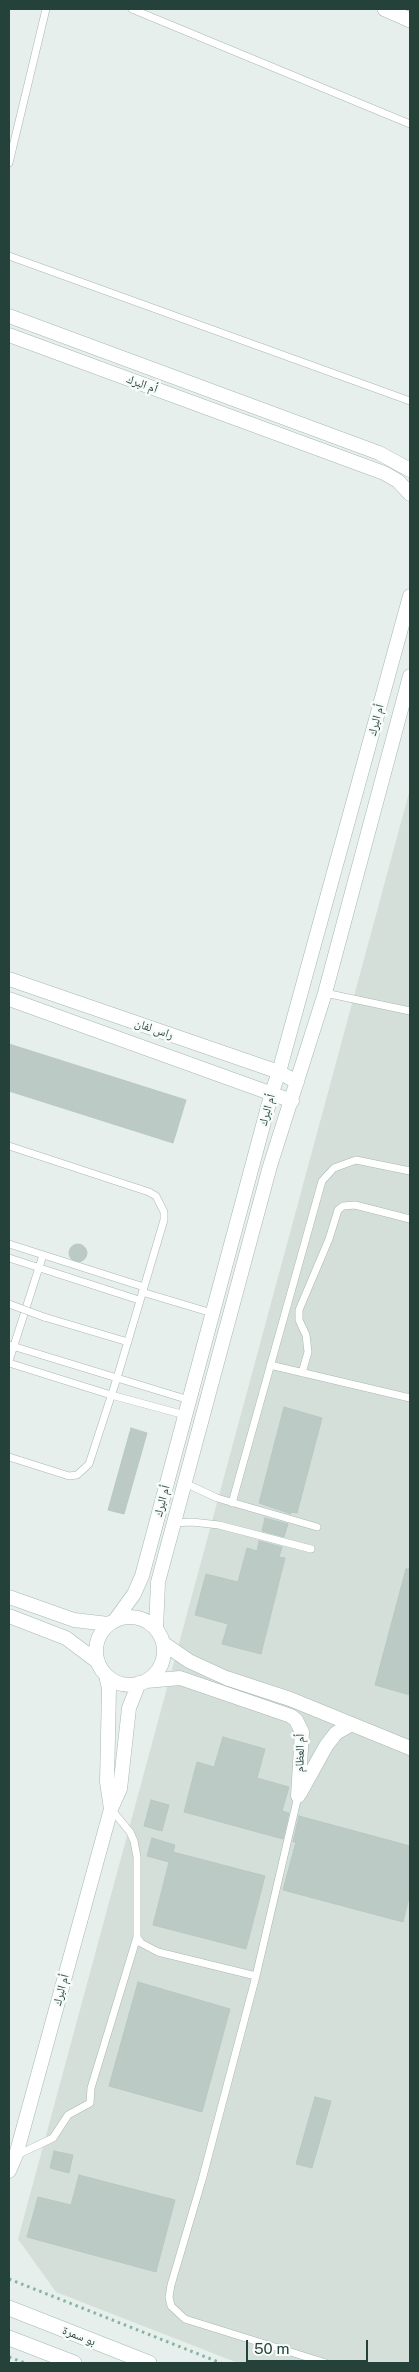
<!DOCTYPE html>
<meta charset="utf-8">
<style>
body{margin:0}
#map{position:relative;width:419px;height:2372px;overflow:hidden;background:#e6efeb;font-family:"Public Sans",sans-serif}
canvas{display:block}
.frame{position:absolute;inset:0;border:10px solid #24423a;pointer-events:none}
.scale{position:absolute;left:246px;top:2340px;width:122px;height:22px;box-sizing:border-box;border:2px solid #24423a;border-top:0;padding-left:6px;font-size:15px;line-height:18px;white-space:nowrap;color:#24423a;-webkit-text-stroke:4px #f7fbf9;paint-order:stroke}
</style>
<div id="map">
<canvas width="419" height="2372"></canvas>
<div class="frame"></div>
<div class="scale">50 m</div>
</div>
<script>
const c = document.querySelector('canvas').getContext('2d');
c.lineJoin = 'round';
function fill(path, color) {
  c.fillStyle = color;
  c.fill(path, 'evenodd');
}
function toPath(rows) {
  const path = new Path2D();
  for (const r of rows) {
    if (r.length === 3) {
      path.moveTo(r[0] + r[2], r[1]);
      path.arc(r[0], r[1], r[2], 0, 2 * Math.PI);
      continue;
    }
    path.moveTo(r[0], r[1]);
    for (let i = 2; i < r.length; i += 2) path.lineTo(r[i], r[i + 1]);
  }
  return path;
}
function trace(path, color, width, dash) {
  c.strokeStyle = color;
  c.lineWidth = width;
  c.lineCap = dash ? 'butt' : 'round';
  c.setLineDash(dash || []);
  c.stroke(path);
}
function label(font, color, halo, rows, align = 'center') {
  c.font = font + ' "Public Sans","Noto Naskh Arabic",sans-serif';
  c.lineWidth = 5;
  c.setLineDash([]);
  c.textBaseline = 'middle';
  c.strokeStyle = halo;
  c.fillStyle = color;
  for (const [text, x, y, turn = 0] of rows) {
    c.save();
    c.translate(x, y);
    c.rotate((+turn || 0) * Math.PI / 180);
    c.textAlign = isNaN(turn) ? turn : align;
    if (halo) c.strokeText(text, 0, 0);
    c.fillText(text, 0, 0);
    c.restore();
  }
}
const built = toPath([
 [410,789,410,2363,238,2363,56,2292,18,2239]
]);
const building = toPath([
 [9,1044,186,1100,173,1143,9,1091,9,1044],
 [78,1253,9],
 [284,1407,322,1418,297,1513,291,1512,291,1514,259,1503,284,1407],
 [131,1428,147,1433,124,1514,108,1510,131,1428],
 [265,1518,288,1524,284,1537,262,1531,265,1518],
 [259,1541,282,1547,279,1557,285,1558,261,1654,222,1644,228,1624,195,1615,206,1574,238,1582,247,1548,257,1551,259,1541],
 [406,1569,410,1569,410,1695,375,1685,406,1569],
 [223,1737,265,1749,257,1778,289,1787,282,1811,289,1813,283,1839,184,1812,197,1762,214,1767,223,1737],
 [151,1800,169,1805,162,1831,144,1826,151,1800],
 [299,1816,410,1846,410,1893,403,1922,283,1890,296,1842,293,1842,299,1816],
 [152,1838,175,1845,173,1852,265,1876,246,1949,153,1925,169,1862,147,1856,152,1838],
 [138,1982,230,2009,202,2112,109,2086,138,1982],
 [315,2097,331,2101,312,2168,296,2164,315,2097],
 [54,2151,73,2155,69,2173,50,2168,54,2151],
 [79,2175,175,2200,156,2272,27,2237,38,2197,71,2205,79,2175]
]);
const path = toPath([
 [9,2279,221,2363],
 [9,2357,25,2363]
]);
const service = toPath([
 [132,9,410,124],
 [9,163,46,9],
 [9,256,410,401],
 [325,993,410,1011],
 [9,1146,149,1192,156,1196,164,1212,164,1220,117,1378,89,1464,77,1475,69,1476,9,1457],
 [9,1244,144,1287],
 [9,1258,139,1300],
 [142,1292,212,1313],
 [44,1317,128,1342],
 [9,1345,189,1400],
 [9,1361,43,1255],
 [9,1363,111,1395,185,1415],
 [270,1365,410,1398],
 [302,1373,308,1352,306,1335,299,1320,299,1310,329,1239,338,1210,343,1206,355,1205,410,1219],
 [185,1483,217,1498,317,1527],
 [232,1503,322,1181,334,1168,356,1160,410,1171],
 [174,1523,192,1522,219,1525,311,1549],
 [137,1937,141,1943,158,1952,256,1976,202,2180,171,2285,169,2297,171,2306,185,2319,326,2363],
 [256,1976,298,1796],
 [17,2155,53,2138,68,2115,90,2103,91,2088,137,1937,137,1857,134,1841,130,1832,111,1809]
]);
const minor = toPath([
 [9,316,379,453,410,470],
 [9,335,384,473,398,481,410,494],
 [9,979,279,1072,297,1082],
 [9,999,292,1101],
 [9,1597,74,1620,108,1624],
 [9,1616,66,1638,98,1662],
 [130,1651,34],
 [116,1619,134,1594,142,1576,272,1092,279,1072,410,596],
 [156,1629,158,1582,270,1166,325,993,410,676],
 [163,1643,189,1661,226,1678,290,1699,410,1748],
 [106,1675,109,1689,107,1782,111,1809],
 [146,1681,180,1678,291,1716,296,1720,302,1732,298,1796],
 [300,1793,326,1746,336,1733,350,1725],
 [9,2171,16,2155,111,1809,120,1789,129,1708,139,1683]
]);
const tertiary = toPath([
 [385,9,410,20],
 [9,2308,149,2363],
 [9,2338,74,2363]
]);
const serviceBridge = toPath([
 [9,1304,44,1317]
]);
const streetNames = [
 ["أم البرك",142,384,20],
 ["أم البرك",376,720,-75],
 ["راس لفان",154,1029,19],
 ["أم البرك",267,1110,-74],
 ["أم البرك",162,1501,-75],
 ["أم العظام",300,1753,-89],
 ["أم البرك",61,1990,-75],
 ["بو سمرة",79,2336,21]
];
fill(built, '#d4dfda');
fill(building, '#bbcac4');
trace(building, '#b8c9c2', 1);
trace(service, '#a8b8b2', 8);
trace(minor, '#a8b8b2', 15);
trace(tertiary, '#a8b8b2', 16);
trace(path, '#86b3a5', 3, [2.5, 4]);
trace(service, '#fff', 7);
trace(minor, '#fff', 14);
trace(tertiary, '#fff', 15);
trace(serviceBridge, '#a8b8b2', 8, []);
trace(serviceBridge, '#fff', 7);
label('12px', '#24423a', '#f7fbf9', streetNames);
</script>
